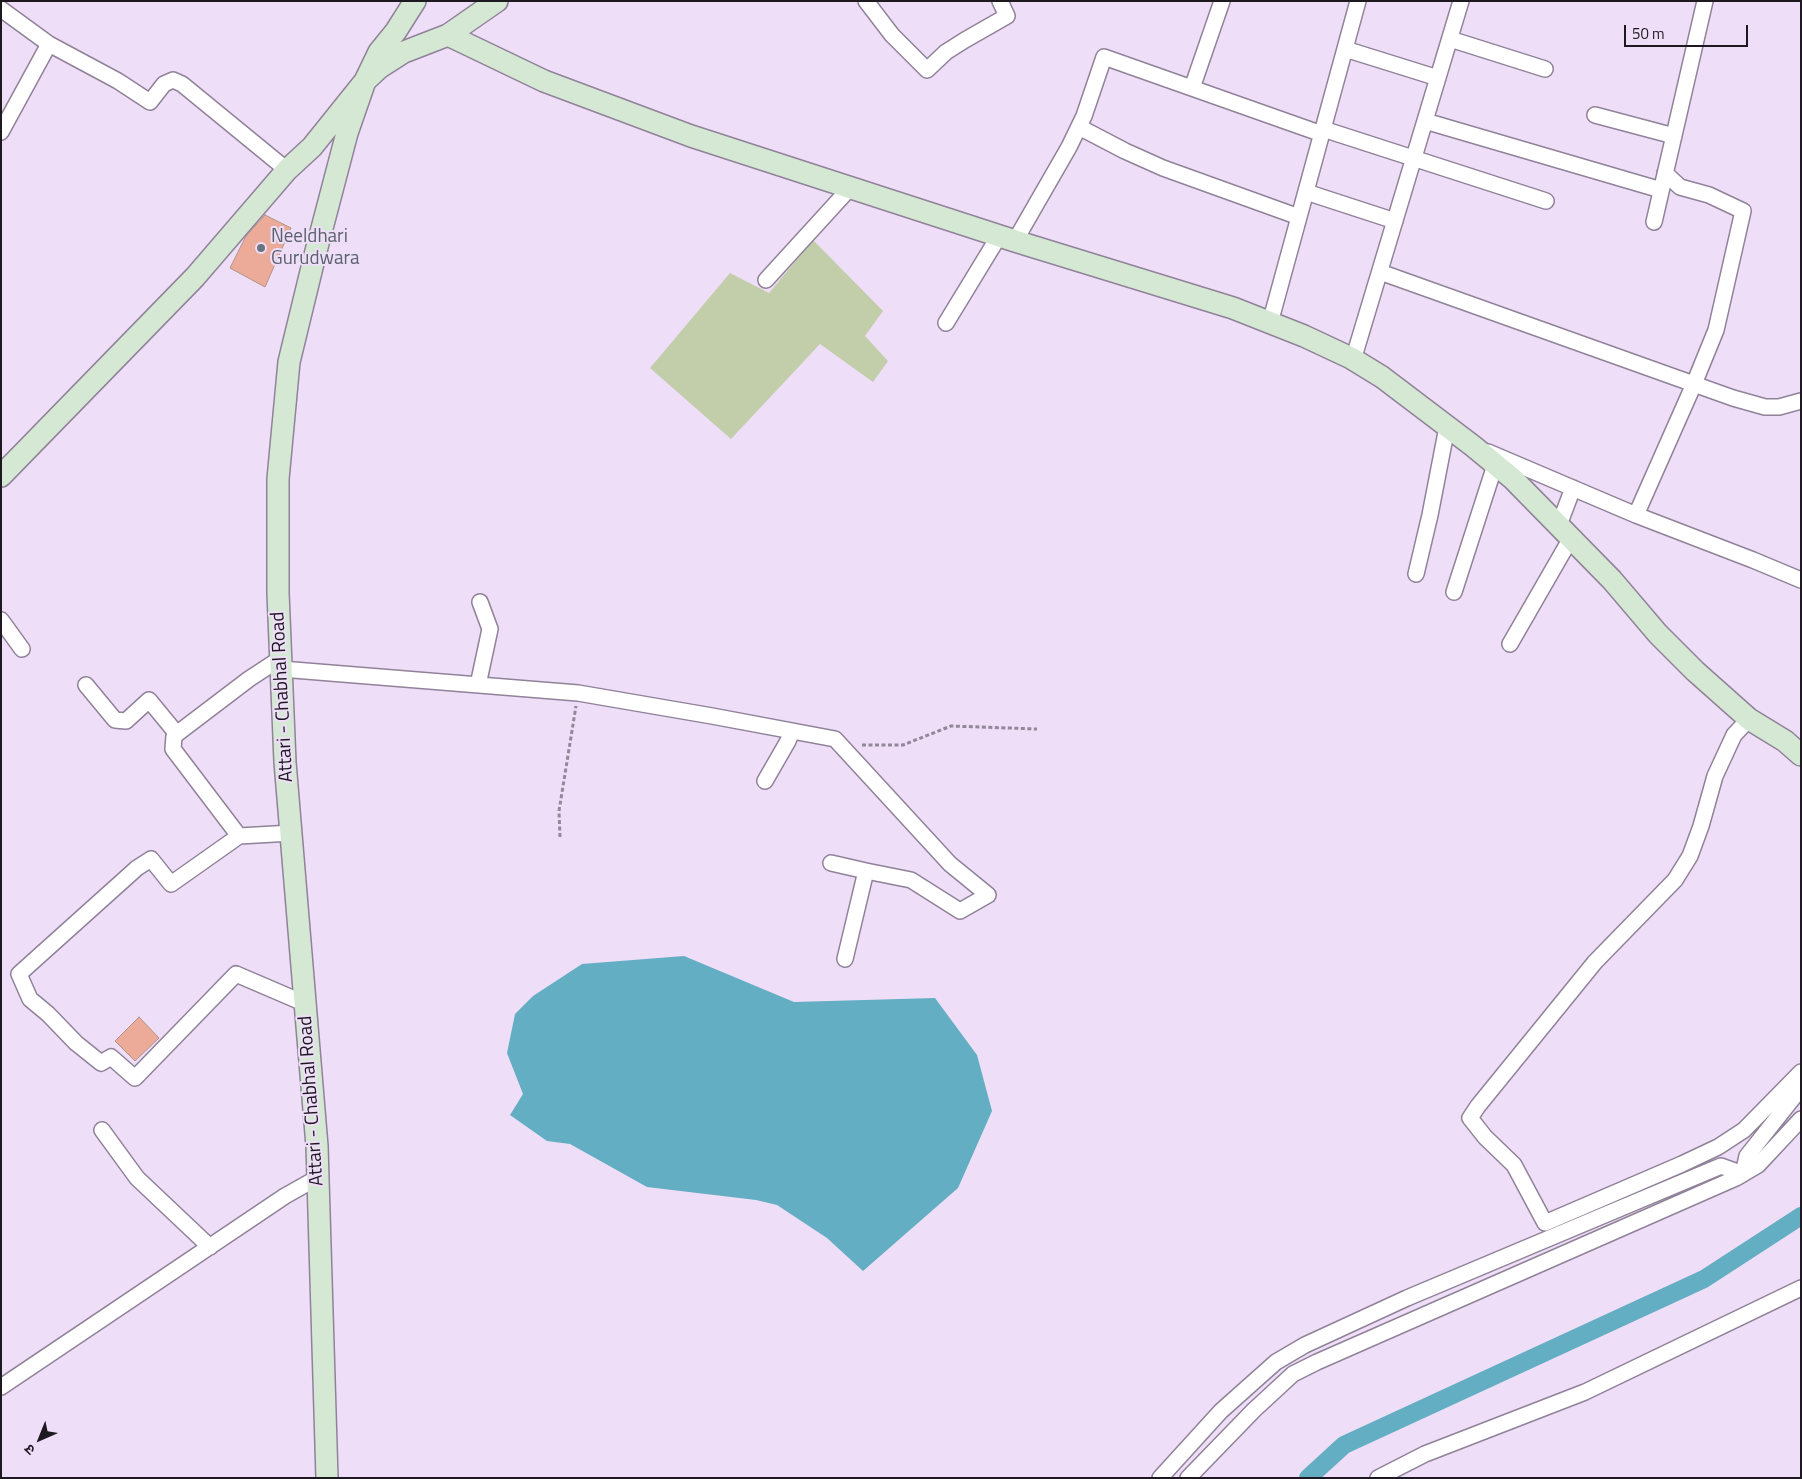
<!DOCTYPE html>
<meta charset="utf-8">
<style>
body{margin:0}
#map{position:relative;width:1802px;height:1479px;overflow:hidden;background:#eedef8;font-family:"Titillium Web","Noto Sans Devanagari",sans-serif}
canvas{display:block}
.frame{position:absolute;inset:0;border:2px solid #1e1821;pointer-events:none}
.north{position:absolute;left:15px;top:1414px;width:50px;height:50px;-webkit-text-stroke:4px #eedef8;paint-order:stroke;rotate:224deg;font-size:14px;font-weight:700;line-height:20px;text-align:center;color:#1e1821}
.north::after{content:'';display:block;margin:auto;width:18px;height:22px;background:#1e1821;clip-path:polygon(50% 0,100% 100%,50% 72%,0 100%)}
.scale{position:absolute;left:1624px;top:25px;width:124px;height:22px;box-sizing:border-box;border:2px solid #1e1821;border-top:0;padding-left:6px;font-size:15px;line-height:18px;white-space:nowrap;color:#1e1821;-webkit-text-stroke:4px #eedef8;paint-order:stroke}
</style>
<div id="map">
<canvas width="1802" height="1479"></canvas>
<div class="frame"></div>
<div class="north">उ</div>
<div class="scale">50 m</div>
</div>
<script>
const c = document.querySelector('canvas').getContext('2d');
c.lineJoin = 'round';
function fill(path, color) {
  c.fillStyle = color;
  c.fill(path, 'evenodd');
}
function toPath(rows) {
  const path = new Path2D();
  for (const r of rows) {
    path.moveTo(r[0], r[1]);
    for (let i = 2; i < r.length; i += 2) path.lineTo(r[i], r[i + 1]);
  }
  return path;
}
function trace(path, color, width, dash) {
  c.strokeStyle = color;
  c.lineWidth = width;
  c.lineCap = dash ? 'butt' : 'round';
  c.setLineDash(dash || []);
  c.stroke(path);
}
function label(font, color, halo, rows, align = 'center') {
  c.font = font + ' "Titillium Web",sans-serif';
  c.lineWidth = 4;
  c.setLineDash([]);
  c.textBaseline = 'middle';
  c.strokeStyle = halo;
  c.fillStyle = color;
  for (const [text, x, y, turn = 0] of rows) {
    c.save();
    c.translate(x, y);
    c.rotate((+turn || 0) * Math.PI / 180);
    c.textAlign = isNaN(turn) ? turn : align;
    if (halo) c.strokeText(text, 0, 0);
    c.fillText(text, 0, 0);
    c.restore();
  }
}
const green = toPath([
 [813,240,883,311,865,336,888,361,873,382,820,344,731,439,650,368,730,273,769,293]
]);
const water = toPath([
 [684,956,794,1002,935,998,977,1055,992,1111,958,1188,863,1271,827,1238,777,1205,756,1200,647,1187,570,1144,547,1141,510,1115,523,1094,507,1053,515,1014,533,996,582,964]
]);
const canal = toPath([
 [1308,1478,1344,1445,1704,1279,1801,1216]
]);
const building = toPath([
 [265,215,291,228,265,287,230,268,246,236,265,215],
 [139,1017,159,1038,135,1061,115,1041,139,1017]
]);
const path = toPath([
 [862,745,903,745,951,726,1037,729],
 [560,837,559,811,576,706]
]);
const street = toPath([
 [866,1,892,35,927,70,946,52,965,40,1007,16,1000,1],
 [1,9,49,44,1,132],
 [1450,39,1545,69],
 [49,44,118,81,150,102,164,84,173,80,182,84,287,170],
 [1345,49,1438,78],
 [1192,88,1222,1],
 [1595,115,1674,136],
 [1425,121,1661,190],
 [1079,127,1125,151,1163,168,1299,217],
 [1323,129,1546,201],
 [1306,192,1395,221],
 [1654,222,1705,1],
 [1015,241,1069,147,1084,116,1104,57,1322,134],
 [1380,272,1733,398,1765,407,1779,407,1801,401],
 [766,280,850,188],
 [946,323,999,236],
 [1270,323,1358,1],
 [1353,360,1461,1],
 [1488,452,1636,515,1753,560,1801,580],
 [1636,515,1694,384,1716,330,1743,211,1709,195,1680,187,1665,173],
 [1559,525,1573,488],
 [1416,574,1430,515,1447,427],
 [1454,592,1495,465],
 [1,620,22,649],
 [1510,644,1571,538],
 [281,658,249,679,174,736,173,749,239,836,292,833],
 [281,669,578,693,712,716,835,739,950,864,988,895,960,911,911,880,866,871,845,959],
 [86,685,115,720,126,721,149,700,177,734],
 [478,685,490,629,480,602],
 [1749,719,1734,735,1715,776,1701,826,1690,856,1675,880,1595,962,1478,1106,1470,1118,1485,1137,1514,1165,1545,1223,1682,1164,1718,1147,1744,1130,1801,1072],
 [765,781,788,741,792,731],
 [239,836,171,884,151,859,137,868,19,974,30,999,48,1014,76,1043,101,1063,111,1057,135,1078,236,974,306,1004],
 [831,863,866,871],
 [102,1130,137,1178,210,1247],
 [1,1387,285,1196,317,1178],
 [1160,1478,1221,1411,1276,1362,1305,1345,1407,1298,1721,1166,1743,1174,1747,1156,1801,1088],
 [1188,1478,1254,1410,1293,1374,1317,1362,1736,1178,1758,1165,1801,1119],
 [1378,1478,1425,1454,1585,1392,1801,1288]
]);
const secondary = toPath([
 [448,35,544,81,691,136,1015,241,1233,308,1304,336,1351,358,1382,377,1473,446,1513,479,1612,580,1658,634,1695,671,1749,719,1785,741,1801,755],
 [1,476,195,277,287,170,312,147,365,81,379,52,396,31,415,1],
 [327,1478,317,1146,285,762,278,593,278,479,289,362,315,255,347,133,365,81,379,68,404,52,448,35,497,1]
]);
const markers = [
 [261,248,5,"#6b7280"]
];
const worshipNames = [
 ["Neeldhari",271,237],
 ["Gurudwara",271,259]
];
const streetNames = [
 ["Attari - Chabhal Road",283,697,-93],
 ["Attari - Chabhal Road",312,1101,-94]
];
fill(green, '#c2cdaa');
fill(water, '#63aec2');
trace(canal, '#63aec2', 18);
fill(building, '#ecab99');
trace(building, '#b1938a', 1);
trace(street, '#908299', 18);
trace(secondary, '#908299', 24);
trace(path, '#93879a', 3, [4, 2.5]);
trace(street, '#fff', 15);
trace(secondary, '#d5e8d3', 21);
for (const [x, y, r, color] of markers) {
  const dot = new Path2D();
  dot.arc(x, y, r, 0, 2 * Math.PI);
  c.fillStyle = color;
  c.fill(dot);
  trace(dot, '#eedef8', 2);
}
label('19px', '#5b616d', '#eedef8', worshipNames, 'left');
label('19px', '#1e1821', '#eedef8', streetNames);
</script>
